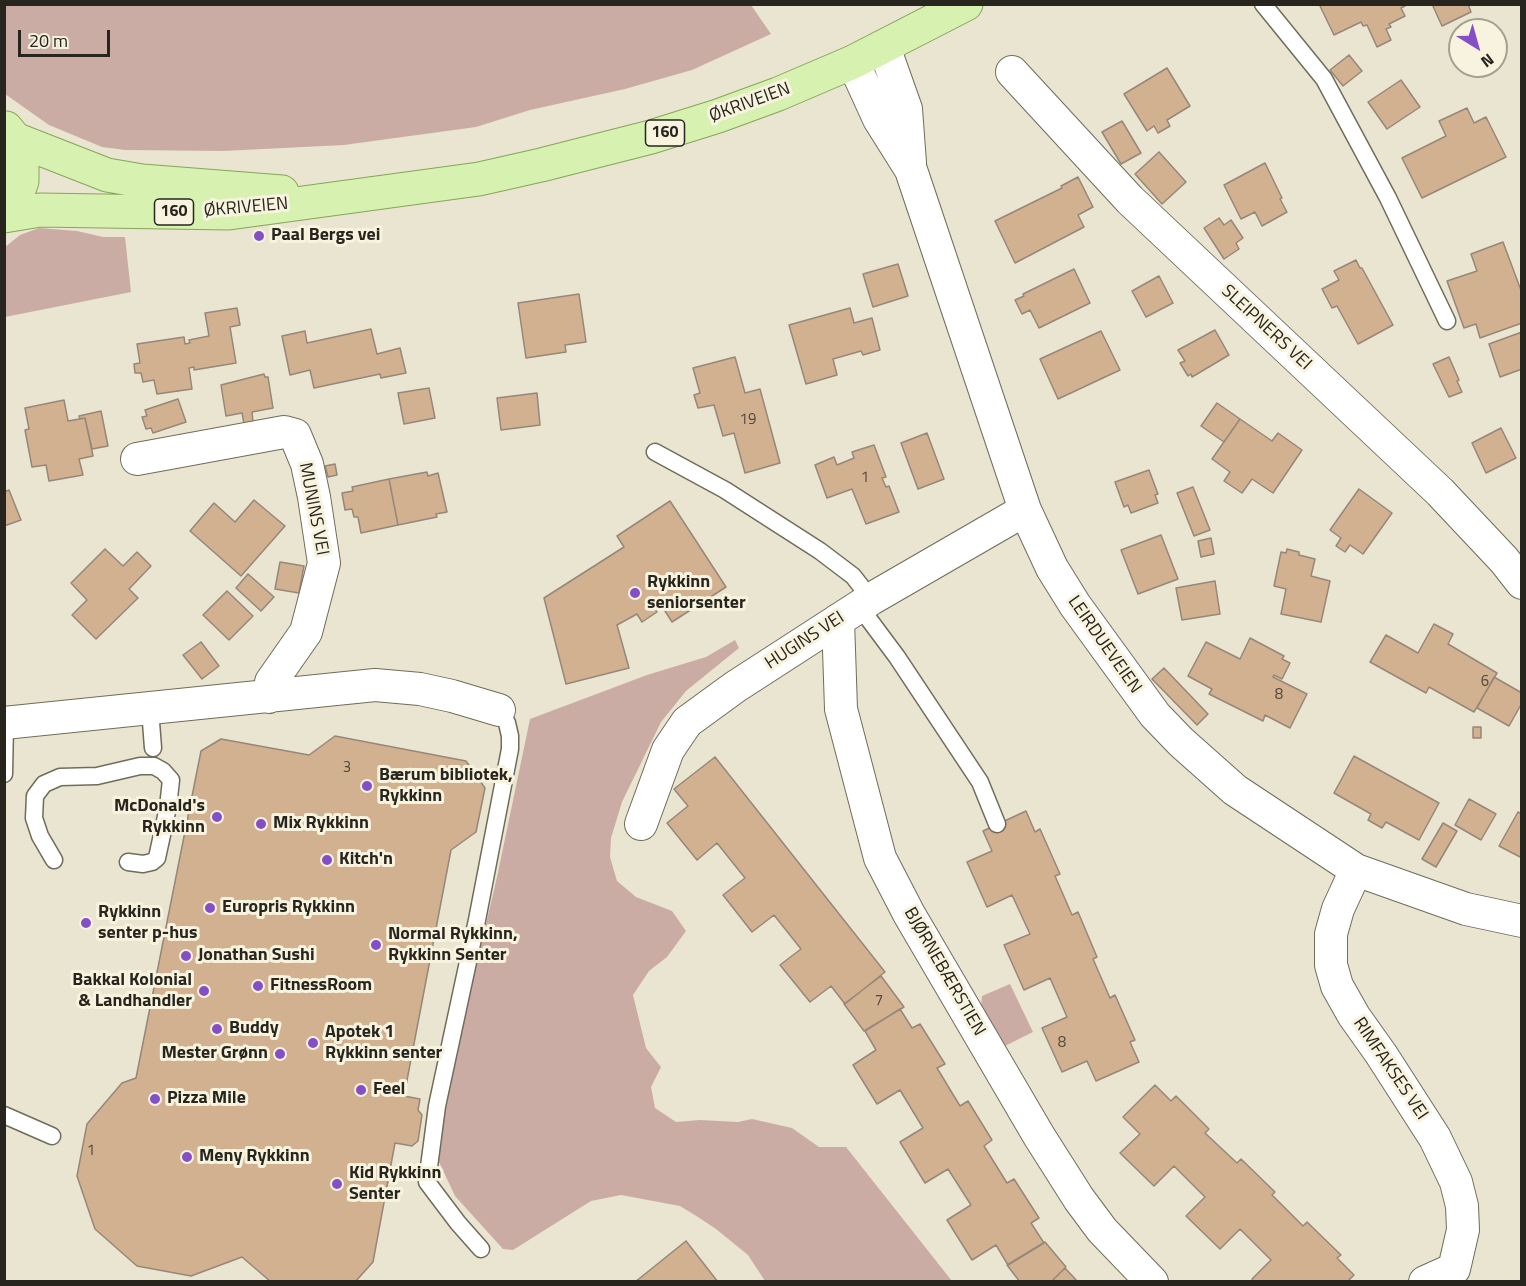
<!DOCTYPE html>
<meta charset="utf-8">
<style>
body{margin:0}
#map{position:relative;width:1526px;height:1286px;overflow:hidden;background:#eae5d1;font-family:"Titillium Web",sans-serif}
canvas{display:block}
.frame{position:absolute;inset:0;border:6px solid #27251e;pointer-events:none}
.north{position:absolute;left:1448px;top:18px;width:60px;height:60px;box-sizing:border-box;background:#f7f3de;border:2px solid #a4a191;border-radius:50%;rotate:143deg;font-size:16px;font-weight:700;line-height:24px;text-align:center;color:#27251e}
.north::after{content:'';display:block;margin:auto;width:21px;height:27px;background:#844fc6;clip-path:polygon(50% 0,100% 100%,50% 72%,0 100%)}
.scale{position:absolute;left:18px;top:30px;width:92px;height:27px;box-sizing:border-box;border:3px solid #27251e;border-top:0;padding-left:8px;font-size:18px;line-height:21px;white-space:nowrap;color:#27251e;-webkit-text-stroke:4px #f7f3de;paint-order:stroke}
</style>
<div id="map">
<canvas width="1526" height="1286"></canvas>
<div class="frame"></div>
<div class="north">N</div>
<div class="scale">20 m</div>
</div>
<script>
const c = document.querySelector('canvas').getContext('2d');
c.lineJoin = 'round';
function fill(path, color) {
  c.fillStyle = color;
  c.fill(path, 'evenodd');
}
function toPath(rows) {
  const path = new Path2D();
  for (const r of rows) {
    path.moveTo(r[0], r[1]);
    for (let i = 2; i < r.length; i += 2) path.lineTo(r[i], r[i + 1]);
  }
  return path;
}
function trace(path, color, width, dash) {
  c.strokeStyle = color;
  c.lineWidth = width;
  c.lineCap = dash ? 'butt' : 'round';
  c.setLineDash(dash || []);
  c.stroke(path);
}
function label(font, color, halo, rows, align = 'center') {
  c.font = font + ' "Titillium Web",sans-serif';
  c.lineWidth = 6;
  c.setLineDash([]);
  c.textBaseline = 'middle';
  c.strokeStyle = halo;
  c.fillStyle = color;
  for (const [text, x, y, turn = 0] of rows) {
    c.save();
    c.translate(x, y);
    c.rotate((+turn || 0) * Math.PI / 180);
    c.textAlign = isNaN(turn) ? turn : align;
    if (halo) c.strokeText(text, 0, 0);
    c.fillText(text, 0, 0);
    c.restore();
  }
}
const green = toPath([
 [751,5,771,34,692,70,625,89,530,110,476,127,344,145,223,151,125,150,102,147,49,125,5,94,5,5],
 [39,228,77,231,103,237,125,237,131,292,5,317,5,247,20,235],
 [735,640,739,648,686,691,661,722,622,802,611,838,610,857,617,881,636,897,672,911,686,931,667,957,649,971,633,995,646,1048,661,1067,651,1087,655,1108,676,1122,700,1120,738,1122,752,1119,792,1128,819,1147,846,1147,952,1281,765,1281,748,1255,716,1229,698,1217,680,1206,621,1195,591,1201,513,1250,503,1249,455,1196,439,1162,440,1121,497,877,530,719,647,675,706,657],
 [1010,984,1033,1032,999,1049,980,1017,982,996]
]);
const building = toPath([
 [1319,4,1404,4,1405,6,1401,8,1405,16,1389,24,1391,27,1386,29,1391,40,1377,47,1367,25,1363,26,1361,22,1334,35,1319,4],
 [1432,4,1468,4,1471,12,1442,26,1432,4],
 [1349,55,1362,71,1343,86,1330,70,1349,55],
 [1167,68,1190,106,1167,120,1170,126,1158,133,1154,126,1147,131,1124,94,1167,68],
 [1401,80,1420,107,1387,129,1368,102,1401,80],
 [1467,108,1474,123,1486,117,1506,157,1422,198,1402,158,1446,136,1439,121,1467,108],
 [1122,121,1141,153,1121,164,1102,132,1122,121],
 [1159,152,1186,182,1162,204,1135,174,1159,152],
 [1265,163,1282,198,1280,199,1287,212,1262,226,1255,212,1241,219,1224,185,1265,163],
 [1078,177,1093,207,1078,215,1084,227,1015,263,995,221,1062,188,1061,186,1078,177],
 [1219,218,1224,225,1231,220,1243,238,1236,243,1239,249,1224,259,1204,228,1219,218],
 [1503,242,1522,293,1522,323,1480,338,1476,324,1464,328,1447,281,1477,271,1471,254,1503,242],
 [1356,260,1360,268,1362,268,1393,325,1358,344,1337,306,1332,308,1322,289,1339,280,1334,271,1356,260],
 [898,264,908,296,873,307,863,274,898,264],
 [1074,269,1090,303,1039,328,1030,310,1022,314,1015,300,1024,296,1023,294,1074,269],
 [1159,276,1173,303,1146,317,1132,291,1159,276],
 [579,294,586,342,565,345,566,352,526,358,518,303,579,294],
 [237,308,240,325,230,327,236,363,194,370,194,367,189,368,192,389,157,394,154,380,143,382,141,373,135,373,134,364,140,363,137,344,184,337,185,344,190,343,189,340,209,336,205,313,237,308],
 [850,308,854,323,872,318,880,350,863,355,861,351,833,359,837,375,806,384,789,325,850,308],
 [371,329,377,354,400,348,406,373,381,378,380,374,314,388,310,370,290,375,282,336,305,331,307,343,371,329],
 [1215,330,1229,355,1192,377,1191,374,1188,376,1180,363,1185,361,1178,350,1215,330],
 [1101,331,1120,370,1058,399,1040,359,1101,331],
 [1522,332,1522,369,1500,377,1489,344,1522,332],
 [735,357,745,393,760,389,780,463,745,473,734,433,723,436,714,405,698,408,694,395,700,393,693,368,735,357],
 [1449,357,1459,380,1457,381,1462,392,1449,397,1433,364,1449,357],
 [264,374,265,377,268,377,273,408,252,412,253,422,244,424,242,413,226,416,221,385,264,374],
 [429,388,435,418,404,424,398,393,429,388],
 [537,393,540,425,501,430,497,398,537,393],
 [178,399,186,422,153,433,151,428,146,429,142,417,147,416,145,410,178,399],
 [64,400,68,421,85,418,93,456,79,459,83,475,49,481,46,465,32,467,25,430,29,429,25,408,64,400],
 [1217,403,1240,419,1224,442,1201,426,1217,403],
 [101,411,108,446,92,449,85,418,80,419,79,416,101,411],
 [1240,419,1272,441,1278,433,1302,450,1273,493,1252,479,1242,493,1224,481,1230,472,1212,459,1240,419],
 [1501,428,1516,458,1486,473,1472,443,1501,428],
 [927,433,944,479,918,489,901,443,927,433],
 [874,445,886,477,882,478,886,487,889,486,899,512,866,524,852,489,827,498,815,465,834,457,837,465,854,458,852,452,874,445],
 [335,464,337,475,328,477,325,466,335,464],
 [1149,470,1158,494,1155,495,1158,503,1131,513,1128,505,1124,507,1115,482,1149,470],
 [427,472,428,476,438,473,447,512,436,514,437,517,398,525,389,479,427,472],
 [389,479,398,525,361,533,358,517,354,517,352,509,345,510,342,493,353,491,352,487,389,479],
 [1193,487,1210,530,1194,536,1177,493,1193,487],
 [1359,489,1392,513,1363,554,1350,545,1345,552,1336,546,1341,538,1330,530,1359,489],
 [9,490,21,520,4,526,4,492,9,490],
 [254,500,285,526,241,576,190,531,214,503,235,522,254,500],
 [670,501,726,587,672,622,658,600,652,603,657,612,642,622,637,614,617,625,629,668,566,684,544,598,624,547,617,536,670,501],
 [1161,535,1178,579,1138,594,1121,550,1161,535],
 [1211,538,1214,554,1201,557,1198,541,1211,538],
 [105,549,123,566,137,552,151,566,129,589,138,598,96,639,72,615,87,600,71,583,105,549],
 [1287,549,1299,552,1299,555,1315,559,1311,576,1330,581,1321,622,1281,614,1286,589,1274,586,1281,552,1286,553,1287,549],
 [280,562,304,566,299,593,275,589,280,562],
 [248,574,274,597,261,611,236,588,248,574],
 [1215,581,1220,614,1182,620,1176,588,1215,581],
 [227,591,253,616,229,640,203,615,227,591],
 [1434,624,1453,634,1448,644,1497,673,1474,712,1429,687,1426,693,1370,662,1386,635,1418,653,1434,624],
 [1250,638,1284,656,1282,659,1290,663,1282,679,1274,675,1273,677,1307,694,1290,728,1265,715,1263,721,1209,694,1212,689,1188,676,1206,642,1240,659,1250,638],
 [201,642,219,666,202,679,183,655,201,642],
 [1164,668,1208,714,1197,725,1152,679,1164,668],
 [1494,677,1522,693,1522,703,1509,726,1477,708,1494,677],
 [1473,727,1481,727,1481,738,1473,738,1473,727],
 [335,736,466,761,485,788,476,832,451,850,404,1096,420,1099,418,1110,422,1115,418,1141,412,1146,395,1143,373,1262,355,1282,271,1282,242,1257,191,1276,137,1266,95,1229,77,1176,87,1124,122,1083,136,1078,201,751,221,739,309,755,335,736],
 [1354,756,1439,803,1419,840,1386,822,1382,828,1368,820,1371,814,1334,793,1354,756],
 [715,757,885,972,845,1004,831,986,810,1002,780,965,801,949,774,915,752,932,723,895,745,878,717,843,697,860,667,823,688,806,674,789,715,757],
 [1469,799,1496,814,1481,840,1455,825,1469,799],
 [1026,811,1035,832,1040,829,1060,874,1055,876,1072,915,1078,912,1097,957,1093,959,1110,998,1115,995,1135,1040,1130,1042,1139,1062,1096,1081,1087,1061,1062,1072,1042,1028,1067,1017,1050,978,1024,990,1004,945,1030,934,1012,895,987,907,967,862,992,851,983,831,1026,811],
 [1518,812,1522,814,1522,858,1499,846,1518,812],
 [1443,823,1457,831,1436,867,1422,859,1443,823],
 [881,976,904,1007,864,1031,844,1004,881,976],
 [900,1009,912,1028,920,1024,945,1064,937,1068,960,1106,968,1101,992,1140,984,1146,1007,1183,1014,1179,1039,1218,1031,1223,1044,1243,1008,1265,996,1245,972,1260,947,1220,971,1205,948,1169,925,1183,900,1142,923,1128,900,1090,877,1104,853,1065,876,1050,865,1031,900,1009],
 [1155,1085,1171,1101,1176,1096,1209,1129,1205,1133,1237,1163,1241,1159,1275,1192,1272,1195,1303,1226,1307,1222,1341,1255,1337,1258,1354,1275,1347,1282,1254,1282,1252,1279,1271,1260,1240,1229,1220,1249,1186,1216,1205,1197,1174,1166,1154,1186,1120,1153,1140,1134,1123,1117,1155,1085],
 [686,1241,718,1282,635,1282,686,1241],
 [1045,1242,1066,1267,1051,1282,1020,1282,1007,1265,1045,1242],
 [1065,1268,1078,1282,1051,1282,1065,1268]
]);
const service = toPath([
 [1263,4,1324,79,1388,198,1447,321],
 [655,452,725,490,820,551,853,576,871,599],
 [859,606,897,657,980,782,997,824],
 [150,709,153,748],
 [4,774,5,723],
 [54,860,40,836,34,818,35,796,44,784,60,777,97,776,140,766,154,766,163,771,171,780,168,807,157,858,152,862,143,864,128,862],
 [4,1115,52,1136],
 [481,1249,458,1223,427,1182,437,1106,477,920,510,749,510,736,507,723,499,710]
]);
const minor = toPath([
 [884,47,906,109,910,163],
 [853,62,879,119,911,170,1025,510,1052,568,1075,605,1155,715,1181,742,1235,790,1356,870,1466,909,1522,921],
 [1012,72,1130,200,1440,492,1504,560,1522,583],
 [137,459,284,432,295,435,307,464,314,497,324,563,306,632,271,682,269,697],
 [838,620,841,709,880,858,909,914,1039,1136,1079,1199,1102,1230,1152,1282],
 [4,723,375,685,420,689,452,696,499,710],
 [641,824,668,750,687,722,735,687,871,599,1025,510],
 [1356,870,1338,909,1331,934,1331,965,1337,986,1354,1016,1381,1054,1435,1138,1456,1182,1462,1206,1463,1230,1454,1269,1425,1282]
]);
const primary = toPath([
 [15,139,107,175,142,181,282,192],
 [4,212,15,201,22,181,22,159,15,139,6,128],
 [4,216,40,210,229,213,479,179,541,165,651,137,718,116,778,94,853,62,966,4]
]);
const markers = [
 [259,236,6,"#844fc6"],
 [635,593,6,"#844fc6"],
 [367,786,6,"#844fc6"],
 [217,817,6,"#844fc6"],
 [261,824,6,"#844fc6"],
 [327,860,6,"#844fc6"],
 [210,908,6,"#844fc6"],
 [86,923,6,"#844fc6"],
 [376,945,6,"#844fc6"],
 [186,956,6,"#844fc6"],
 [258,986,6,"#844fc6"],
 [204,991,6,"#844fc6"],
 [217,1029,6,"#844fc6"],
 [313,1043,6,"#844fc6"],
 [280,1054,6,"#844fc6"],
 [361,1090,6,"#844fc6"],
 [155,1099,6,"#844fc6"],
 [187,1157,6,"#844fc6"],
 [337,1184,6,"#844fc6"]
];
const numberNames = [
 ["19",748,420],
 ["1",865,478],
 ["6",1485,682],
 ["8",1279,695],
 ["3",347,768],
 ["7",879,1001],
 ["8",1062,1043],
 ["1",91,1151]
];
const shields = [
 [665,133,39],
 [174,212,39]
];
const shieldNames = [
 ["160",665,133],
 ["160",174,212]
];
const streetNames = [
 ["ØKRIVEIEN",750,103,-20],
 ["ØKRIVEIEN",246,208,-5],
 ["SLEIPNERS VEI",1266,328,43],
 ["MUNINS VEI",313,509,79],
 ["HUGINS VEI",805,641,-33],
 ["LEIRDUEVEIEN",1104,645,55],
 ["BJØRNEBÆRSTIEN",944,972,60],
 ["RIMFAKSES VEI",1390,1069,56]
];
const poiNames = [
 ["Paal Bergs vei",271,236],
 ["Rykkinn",647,583],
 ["seniorsenter",647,604],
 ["Bærum bibliotek,",379,776],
 ["Rykkinn",379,797],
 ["McDonald's",205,807,"right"],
 ["Rykkinn",205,828,"right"],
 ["Mix Rykkinn",273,824],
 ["Kitch'n",339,860],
 ["Europris Rykkinn",222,908],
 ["Rykkinn",98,913],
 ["senter p-hus",98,934],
 ["Normal Rykkinn,",388,935],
 ["Rykkinn Senter",388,956],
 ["Jonathan Sushi",198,956],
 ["Bakkal Kolonial",192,981,"right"],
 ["& Landhandler",192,1002,"right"],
 ["FitnessRoom",270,986],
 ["Buddy",229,1029],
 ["Apotek 1",325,1033],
 ["Rykkinn senter",325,1054],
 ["Mester Grønn",268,1054,"right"],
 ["Feel",373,1090],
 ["Pizza Mile",167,1099],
 ["Meny Rykkinn",199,1157],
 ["Kid Rykkinn",349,1174],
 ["Senter",349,1195]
];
fill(green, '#cbaca4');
fill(building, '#d2b191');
trace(building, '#968779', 1.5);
trace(service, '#706c5a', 19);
trace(minor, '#706c5a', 34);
trace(primary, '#87a45a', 35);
trace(service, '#fff', 16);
trace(minor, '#fff', 32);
trace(primary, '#d6f1b0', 33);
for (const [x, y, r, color] of markers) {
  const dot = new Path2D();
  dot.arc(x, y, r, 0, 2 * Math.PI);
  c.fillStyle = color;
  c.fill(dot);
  trace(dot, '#f7f3de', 2);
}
label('15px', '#52483b', null, numberNames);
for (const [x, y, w] of shields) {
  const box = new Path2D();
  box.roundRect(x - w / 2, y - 13, w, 26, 4.5);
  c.fillStyle = '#f7f3de';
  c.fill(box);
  trace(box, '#27251e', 1.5);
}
label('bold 16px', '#27251e', null, shieldNames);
label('18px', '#27251e', '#f7f3de', streetNames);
label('bold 18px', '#27251e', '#f7f3de', poiNames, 'left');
</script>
